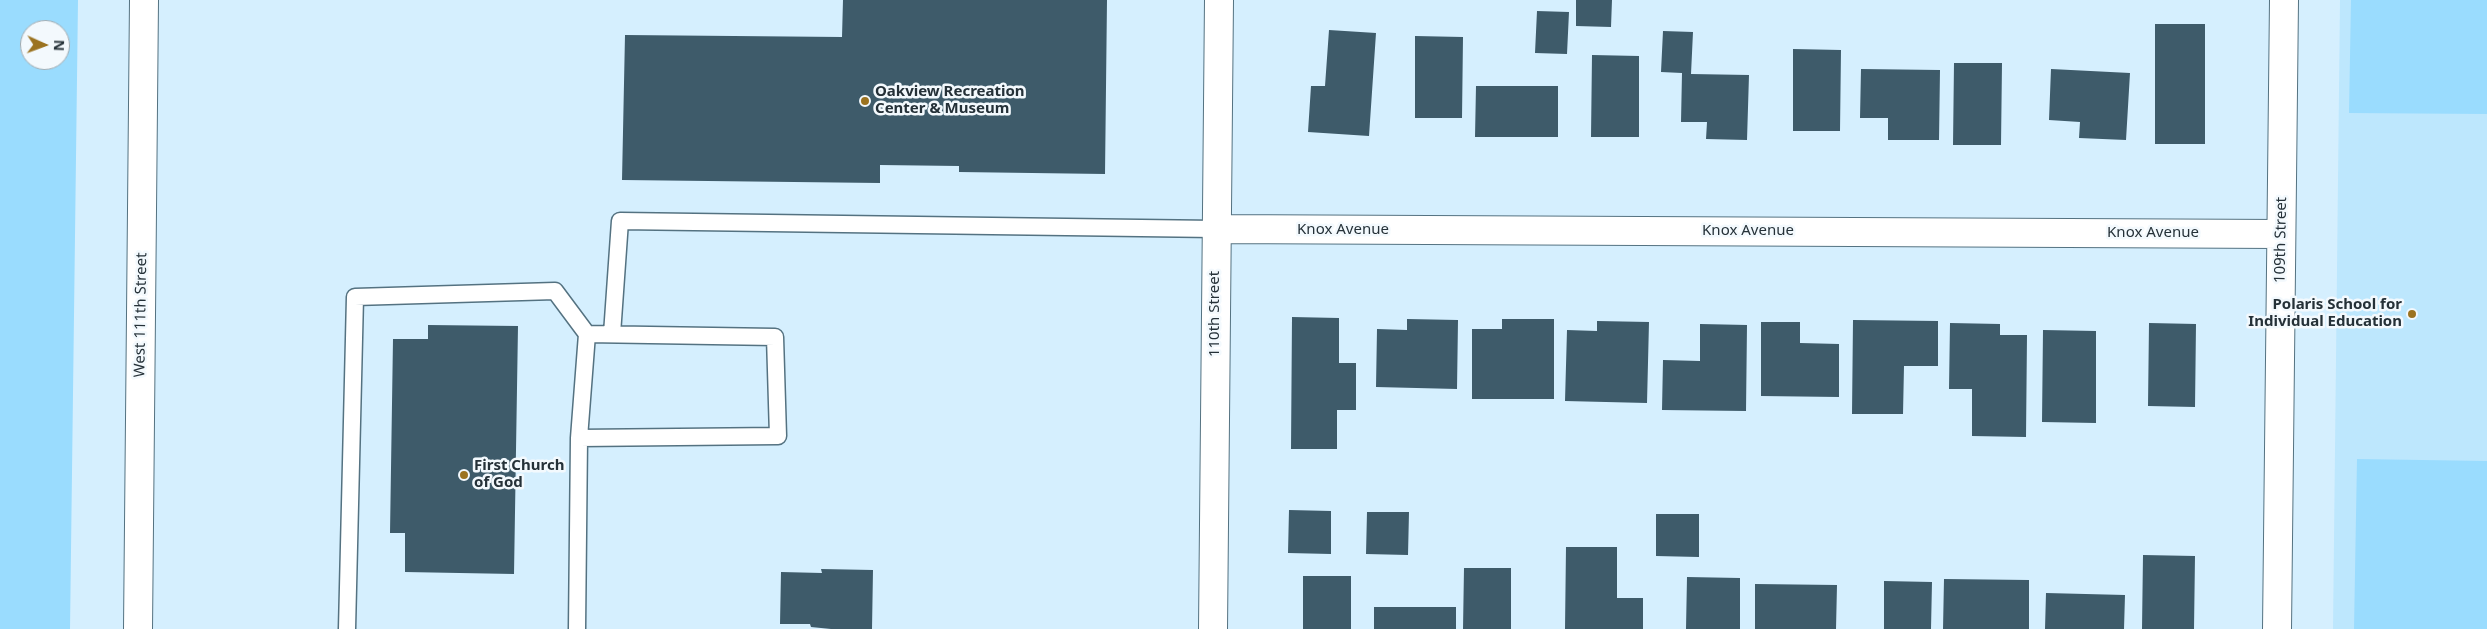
<!DOCTYPE html>
<style>
body{margin:0}
#map{position:relative;width:2487px;height:629px;overflow:hidden;background:#d5effe;font-family:"Noto Sans",sans-serif}
canvas{display:block}
.north{position:absolute;left:20px;top:20px;width:50px;height:50px;box-sizing:border-box;background:#f3f9fd;border:1px solid #a1a9ae;border-radius:50%;rotate:92deg;font-size:14px;font-weight:700;line-height:20px;text-align:center;color:#253138}
.north::after{content:'';display:block;margin:auto;width:18px;height:22px;background:#9b7320;clip-path:polygon(50% 0,100% 100%,50% 72%,0 100%)}
</style>
<div id="map">
<canvas width="2487" height="629"></canvas>
<div class="north">N</div>
</div>
<script>
const c = document.querySelector('canvas').getContext('2d');
c.lineJoin = 'round';
function fill(path, color) {
  c.fillStyle = color;
  c.fill(path, 'evenodd');
}
function toPath(rows) {
  const path = new Path2D();
  for (const r of rows) {
    path.moveTo(r[0], r[1]);
    for (let i = 2; i < r.length; i += 2) path.lineTo(r[i], r[i + 1]);
  }
  return path;
}
function trace(path, color, width, dash) {
  c.strokeStyle = color;
  c.lineWidth = width;
  c.lineCap = dash ? 'butt' : 'round';
  c.setLineDash(dash || []);
  c.stroke(path);
}
function label(font, color, halo, rows, align = 'center') {
  c.font = font + ' "Noto Sans",sans-serif';
  c.lineWidth = 5;
  c.setLineDash([]);
  c.textBaseline = 'middle';
  c.strokeStyle = halo;
  c.fillStyle = color;
  for (const [text, x, y, turn = 0] of rows) {
    c.save();
    c.translate(x, y);
    c.rotate((+turn || 0) * Math.PI / 180);
    c.textAlign = isNaN(turn) ? turn : align;
    if (halo) c.strokeText(text, 0, 0);
    c.fillText(text, 0, 0);
    c.restore();
  }
}
const built = toPath([
 [2340,0,2487,0,2487,629,2333,629]
]);
const green = toPath([
 [0,0,78,0,70,629,0,629],
 [30,30,60,30,60,60,30,60],
 [2351,0,2487,0,2487,114,2349,113],
 [2357,459,2487,461,2487,629,2354,629]
]);
const building = toPath([
 [843,0,1107,0,1105,174,959,172,959,166,880,165,880,183,622,180,625,35,842,37],
 [1576,0,1612,0,1611,27,1576,26],
 [1537,11,1569,12,1567,54,1535,53],
 [2155,24,2205,24,2205,144,2155,144],
 [1329,30,1376,33,1369,136,1308,132,1311,86,1325,86],
 [1663,31,1693,32,1691,74,1749,75,1747,140,1706,139,1707,122,1681,122,1682,73,1661,72],
 [1415,36,1463,37,1462,118,1415,118],
 [1793,49,1841,50,1840,131,1793,131],
 [1592,55,1639,56,1639,137,1591,137],
 [1954,63,2002,63,2001,145,1953,145],
 [1861,69,1940,70,1939,140,1888,140,1888,118,1860,118],
 [2051,69,2130,73,2126,140,2079,138,2080,122,2049,120],
 [1476,86,1558,86,1558,137,1475,137],
 [1292,317,1339,318,1339,363,1356,363,1356,410,1337,410,1337,449,1291,449],
 [1407,319,1458,320,1457,389,1376,387,1377,329,1407,330],
 [1502,319,1554,319,1554,399,1472,399,1472,329,1502,329],
 [1853,320,1938,321,1938,366,1904,366,1903,414,1852,414],
 [1597,321,1649,322,1647,403,1565,401,1567,330,1597,331],
 [1761,322,1800,322,1800,343,1839,344,1839,397,1761,396],
 [1950,323,2000,324,2000,335,2027,335,2026,437,1972,436,1972,389,1949,389],
 [2149,323,2196,324,2195,407,2148,406],
 [1700,324,1747,325,1746,411,1662,410,1663,360,1700,361],
 [428,325,518,326,514,574,405,572,405,533,390,533,393,339,428,339],
 [2043,330,2096,331,2096,423,2042,422],
 [1289,510,1331,511,1331,554,1288,553],
 [1367,512,1409,512,1408,555,1366,554],
 [1656,514,1699,514,1699,557,1656,556],
 [1566,547,1617,547,1617,598,1643,598,1643,629,1565,629],
 [2143,555,2195,556,2194,629,2142,629],
 [1464,568,1511,568,1511,629,1463,629],
 [821,569,873,570,872,629,831,629,811,627,810,624,780,624,781,572,822,573],
 [1303,576,1351,576,1351,629,1303,629],
 [1687,577,1740,578,1740,629,1686,629],
 [1944,579,2029,580,2029,629,1943,629],
 [1884,581,1932,582,1931,629,1884,629],
 [1755,584,1837,585,1836,629,1755,629],
 [2046,593,2125,595,2124,629,2045,629],
 [1374,607,1456,607,1456,629,1374,629]
]);
const lane = toPath([
 [612,334,620,221,1215,229],
 [347,629,355,297,555,291,587,334],
 [577,629,579,438,587,334,775,337,778,436,579,438]
]);
const street = toPath([
 [1215,229,2281,234],
 [1213,629,1219,0],
 [2277,629,2284,0]
]);
const secondary = toPath([
 [138,629,144,0]
]);
const markers = [
 [865,101,5,"#9b7320"],
 [2412,314,5,"#9b7320"],
 [464,475,5,"#9b7320"]
];
const poiNames = [
 ["Oakview Recreation",875,92],
 ["Center & Museum",875,109],
 ["Polaris School for",2402,305,"right"],
 ["Individual Education",2402,322,"right"],
 ["First Church",474,466],
 ["of God",474,483]
];
const streetNames = [
 ["Knox Avenue",1343,230],
 ["Knox Avenue",1748,231],
 ["Knox Avenue",2153,233],
 ["109th Street",2281,240,-89],
 ["110th Street",1215,314,-90],
 ["West 111th Street",141,315,-89]
];
fill(built, '#bde7fd');
fill(green, '#9adcfe');
fill(building, '#3e5b6a');
trace(lane, '#547281', 19);
trace(street, '#547281', 30);
trace(secondary, '#547281', 30);
trace(lane, '#fff', 16);
trace(street, '#fff', 28);
trace(secondary, '#fff', 28);
for (const [x, y, r, color] of markers) {
  const dot = new Path2D();
  dot.arc(x, y, r, 0, 2 * Math.PI);
  c.fillStyle = color;
  c.fill(dot);
  trace(dot, '#f3f9fd', 2);
}
label('bold 15px', '#253138', '#f3f9fd', poiNames, 'left');
label('15px', '#253138', '#f3f9fd', streetNames);
</script>
